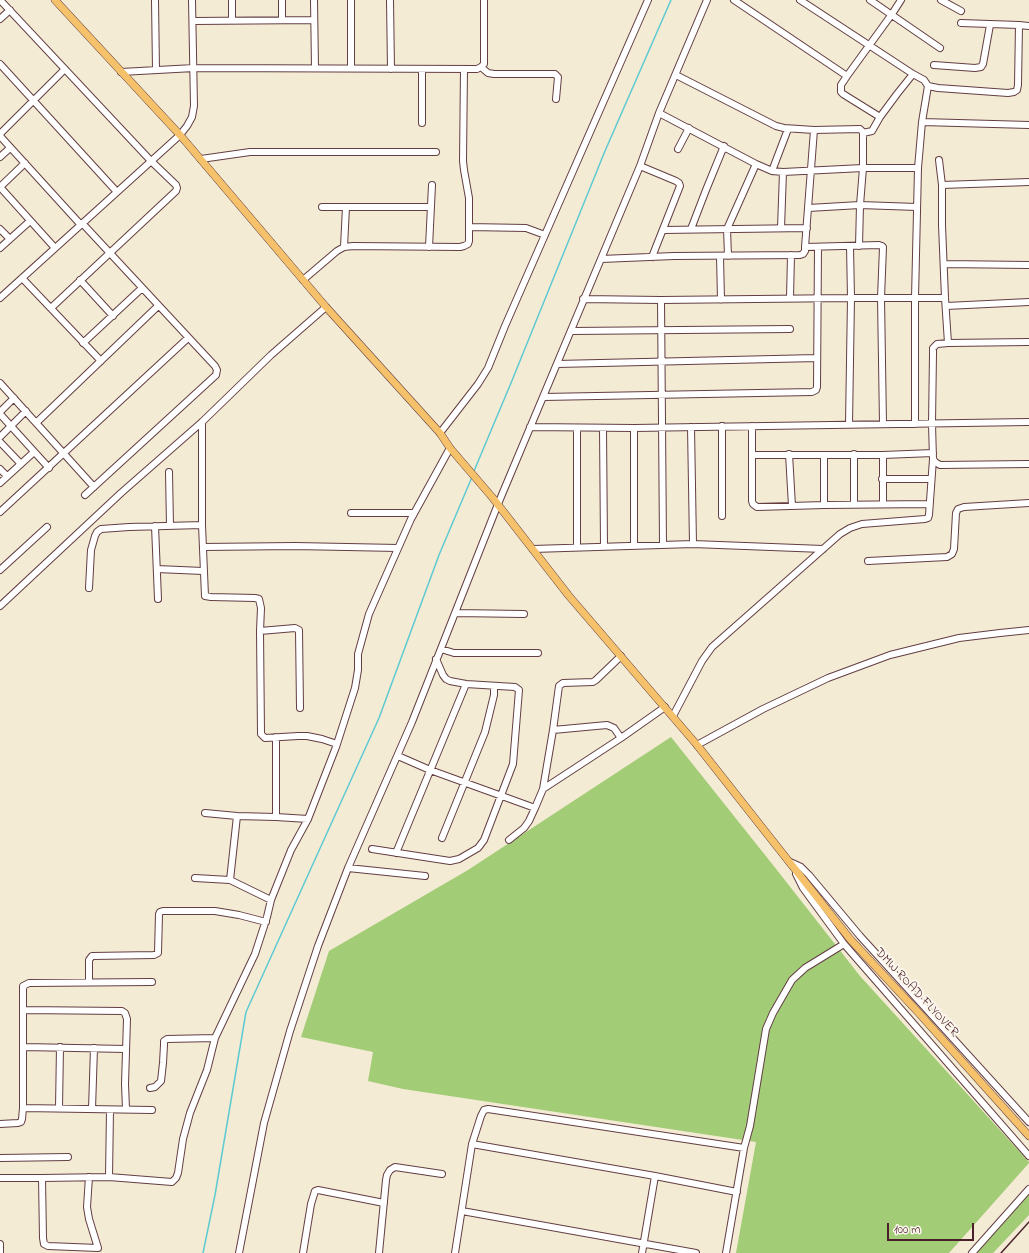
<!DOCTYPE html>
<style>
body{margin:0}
#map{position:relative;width:1029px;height:1253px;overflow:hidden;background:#f3ebd3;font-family:"Indie Flower",sans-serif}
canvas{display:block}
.scale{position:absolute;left:887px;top:1223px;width:87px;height:18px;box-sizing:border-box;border:2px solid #4a1f2b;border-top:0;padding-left:5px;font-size:12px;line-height:14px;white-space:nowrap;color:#4a1f2b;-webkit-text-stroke:3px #fbf7ec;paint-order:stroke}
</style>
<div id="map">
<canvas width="1029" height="1253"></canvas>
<div class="scale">100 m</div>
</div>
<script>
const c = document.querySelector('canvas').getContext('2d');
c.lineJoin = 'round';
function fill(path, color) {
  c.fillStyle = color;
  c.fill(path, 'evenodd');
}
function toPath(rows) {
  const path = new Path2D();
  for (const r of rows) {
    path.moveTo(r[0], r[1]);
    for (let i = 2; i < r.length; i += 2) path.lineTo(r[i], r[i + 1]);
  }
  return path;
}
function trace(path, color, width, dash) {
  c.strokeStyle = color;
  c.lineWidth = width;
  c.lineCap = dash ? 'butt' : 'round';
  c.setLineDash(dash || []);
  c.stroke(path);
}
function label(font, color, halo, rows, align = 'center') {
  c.font = font + ' "Indie Flower",sans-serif';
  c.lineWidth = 4;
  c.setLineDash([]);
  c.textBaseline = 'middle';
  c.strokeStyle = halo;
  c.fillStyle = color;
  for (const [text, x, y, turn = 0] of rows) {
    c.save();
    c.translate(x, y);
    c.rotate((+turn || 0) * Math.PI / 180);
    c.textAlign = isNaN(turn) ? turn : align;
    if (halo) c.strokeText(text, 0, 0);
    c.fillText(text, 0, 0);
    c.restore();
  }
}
const green = toPath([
 [671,737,773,865,860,976,1029,1162,1029,1163,949,1253,736,1253,756,1142,403,1089,368,1081,373,1052,301,1037,329,951,468,870],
 [1029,1194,1029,1215,993,1253,974,1253]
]);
const stream = toPath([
 [474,471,511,383,605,151,671,0],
 [203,1253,215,1195,246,1012,379,718,439,555,472,477]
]);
const minor = toPath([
 [155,0,156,70],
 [314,0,315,68],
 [390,0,391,69],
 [734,0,847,76],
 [800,0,913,74,924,80,928,86,922,122,918,168,915,298,915,424],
 [870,0,940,48],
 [941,0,961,11],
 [1,1,151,161,176,185,177,188,176,191,51,308],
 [0,19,10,10],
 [232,20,232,0],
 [282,20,282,0],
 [193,21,314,20],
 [961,23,1019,25],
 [0,64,117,192],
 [934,65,975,68,981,67,983,64,990,25],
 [481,67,488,73,494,74,555,74,558,77,556,99],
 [351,68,351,0],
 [422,69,422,123],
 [121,72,194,68,477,69,481,67,484,64,484,0],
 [676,75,776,126,784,128,814,130,860,129,862,131,863,133,863,168,860,205,859,246],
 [928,86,938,88,1008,93,1014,92,1017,90,1018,85,1019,25,1029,26],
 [659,113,756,164,772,171,783,172,863,168,918,168],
 [880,117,897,94,913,74],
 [922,122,1029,125],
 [863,133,872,131,880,117,843,94,841,92,841,85,847,76,892,14,901,0],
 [0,134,65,69],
 [0,136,81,225],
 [678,149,689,128],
 [0,157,10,148],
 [201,159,250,152,436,152],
 [939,160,942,185,942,225,945,298,948,343],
 [640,166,676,181,679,183,680,186,652,257],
 [772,171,788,129],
 [942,185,1029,182],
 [0,187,55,248],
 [0,187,25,163],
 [322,207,431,207],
 [808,208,860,205,917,207],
 [82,223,215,366,217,370,216,375,85,495],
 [469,227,526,228,545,235],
 [781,228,783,172],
 [0,229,10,239],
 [691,229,706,190,724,146],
 [663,230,807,228],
 [344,247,346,207],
 [429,247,432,185],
 [805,247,879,245,882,246,883,247,881,298,883,424],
 [0,248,30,221],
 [720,256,721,300],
 [728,256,727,229,756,164],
 [601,259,674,256,800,255,803,254,805,251,805,247,814,130],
 [944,264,1029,265],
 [22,278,101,361],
 [80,280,113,316],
 [303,280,337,251,344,247,353,246,460,247,464,246,468,244,469,241,469,198,464,170,463,161,464,69],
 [0,298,180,135,187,126,192,117,194,106,192,0],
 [790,298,791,255],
 [583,299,661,300,851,298,945,298],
 [661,300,663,544],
 [946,306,1029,302],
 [571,331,790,329],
 [1029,342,948,343,937,344,933,348,933,353,932,424,933,459,935,462,940,465,1029,464],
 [83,343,142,288],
 [557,364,817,358],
 [0,383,94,487],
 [543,397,812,392,816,390,817,387,818,247],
 [0,412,14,398],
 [0,414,49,468],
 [202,422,202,525,205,596,211,597,255,598,259,599,261,608,260,631],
 [36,423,158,306],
 [849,424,851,298,850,246],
 [722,426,722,516],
 [752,426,752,501,753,504,757,507,824,505,929,504],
 [530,427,634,428,1029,422],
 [691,427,693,544],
 [603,428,604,546],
 [634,428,634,545],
 [440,433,478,384,488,368,505,326,648,0],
 [0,437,26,411],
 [0,442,21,464],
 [789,454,792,506],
 [753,455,883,455,933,453],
 [0,469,7,476],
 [169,472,170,526],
 [882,479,931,479],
 [0,483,34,452],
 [854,504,854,454],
 [883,504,883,455],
 [824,505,824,455],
 [0,512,188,338],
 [351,513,414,513],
 [155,526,158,599],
 [203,547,295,546,398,548],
 [577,547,577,428],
 [533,549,693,544,823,549],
 [868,561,947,557,952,554,954,549,956,513,958,509,964,507,1029,503],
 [157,569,203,571],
 [0,570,47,527],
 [89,588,91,550,95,536,97,532,101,529,129,527,202,525],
 [0,606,121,493,202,422,271,355,326,307],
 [455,613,524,614],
 [441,649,454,653,538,653],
 [300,708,299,630,295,628,260,631,261,734,265,738,298,736,307,736,322,739,337,744],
 [673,716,702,661,712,647,840,534,850,528,862,524,925,519,928,518,929,515,933,459],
 [553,730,607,725,614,728,621,738],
 [276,737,276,817,308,819],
 [697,745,763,709,828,678,890,655,959,638,1000,633,1029,630],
 [398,756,430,770,535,808,543,789,553,730,559,686,563,683,593,682,596,680,621,656],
 [543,789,621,738,665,707],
 [205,813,237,816,276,817],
 [442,838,485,732,494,695,494,687],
 [509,840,524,828,529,821,535,808],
 [372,849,450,861,459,859,478,848,484,840,513,764,519,690,515,687,466,684,450,681,446,679,443,675,436,659],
 [396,853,466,684],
 [790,862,801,867,809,875,860,936,1029,1122],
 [348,868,425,876],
 [796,874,803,888,844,944,1029,1156],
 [195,878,230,880,271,900],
 [230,880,237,816],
 [89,982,89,960,92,956,154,955,158,953,159,914,160,912,163,911,215,911,239,915,266,922],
 [24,1010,122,1011,125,1013,127,1019,125,1084,126,1109],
 [24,1047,126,1049],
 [150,1088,155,1087,161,1081,163,1063,164,1045,164,1041,167,1039,215,1038],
 [23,1108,152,1110],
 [59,1108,60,1047],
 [92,1109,94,1048],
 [0,1124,18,1123,21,1122,22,1119,23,1108,23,986,29,983,152,982],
 [472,1144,655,1176,737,1192],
 [0,1158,68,1157],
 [109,1177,110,1110],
 [0,1178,42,1178,109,1177,172,1182,176,1178,178,1173,183,1139,190,1113,207,1070,215,1038,255,954,267,917,271,900,291,850,308,819,336,747,355,688,358,670,358,654,369,614,411,519,450,448],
 [42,1178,43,1238,44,1244,48,1246,98,1248,89,1219,87,1207,89,1177],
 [462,1211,696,1253],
 [0,1244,0,1253],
 [239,1253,264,1123,290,1031,318,946,348,868,412,722,498,504,640,166,659,113,707,0],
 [303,1253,311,1204,315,1191,318,1190,384,1203],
 [379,1253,386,1180,387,1175,390,1170,395,1167,442,1174],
 [455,1253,472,1144,481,1116,484,1110,488,1109,744,1148],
 [642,1253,655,1176],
 [726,1253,744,1148,750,1126,766,1029,773,1013,792,980,805,968,844,944],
 [972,1253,1029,1189]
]);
const major = toPath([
 [55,0,180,135,326,307,440,433,450,448,492,497,569,596,697,745,850,939,917,1011,1029,1136]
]);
const rail = toPath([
 [1001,1253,1029,1222]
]);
const streetNames = [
 ["DMW ROAD FLYOVER",916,993,47]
];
fill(green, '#a3cc77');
trace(stream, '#5dcad3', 1.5);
trace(minor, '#633e44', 8);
trace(major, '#633e44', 8);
trace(minor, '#fff', 6);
trace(major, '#f5c16b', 7);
trace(rail, '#4a1f2b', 1.5);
label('13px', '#4a1f2b', '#fbf7ec', streetNames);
</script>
